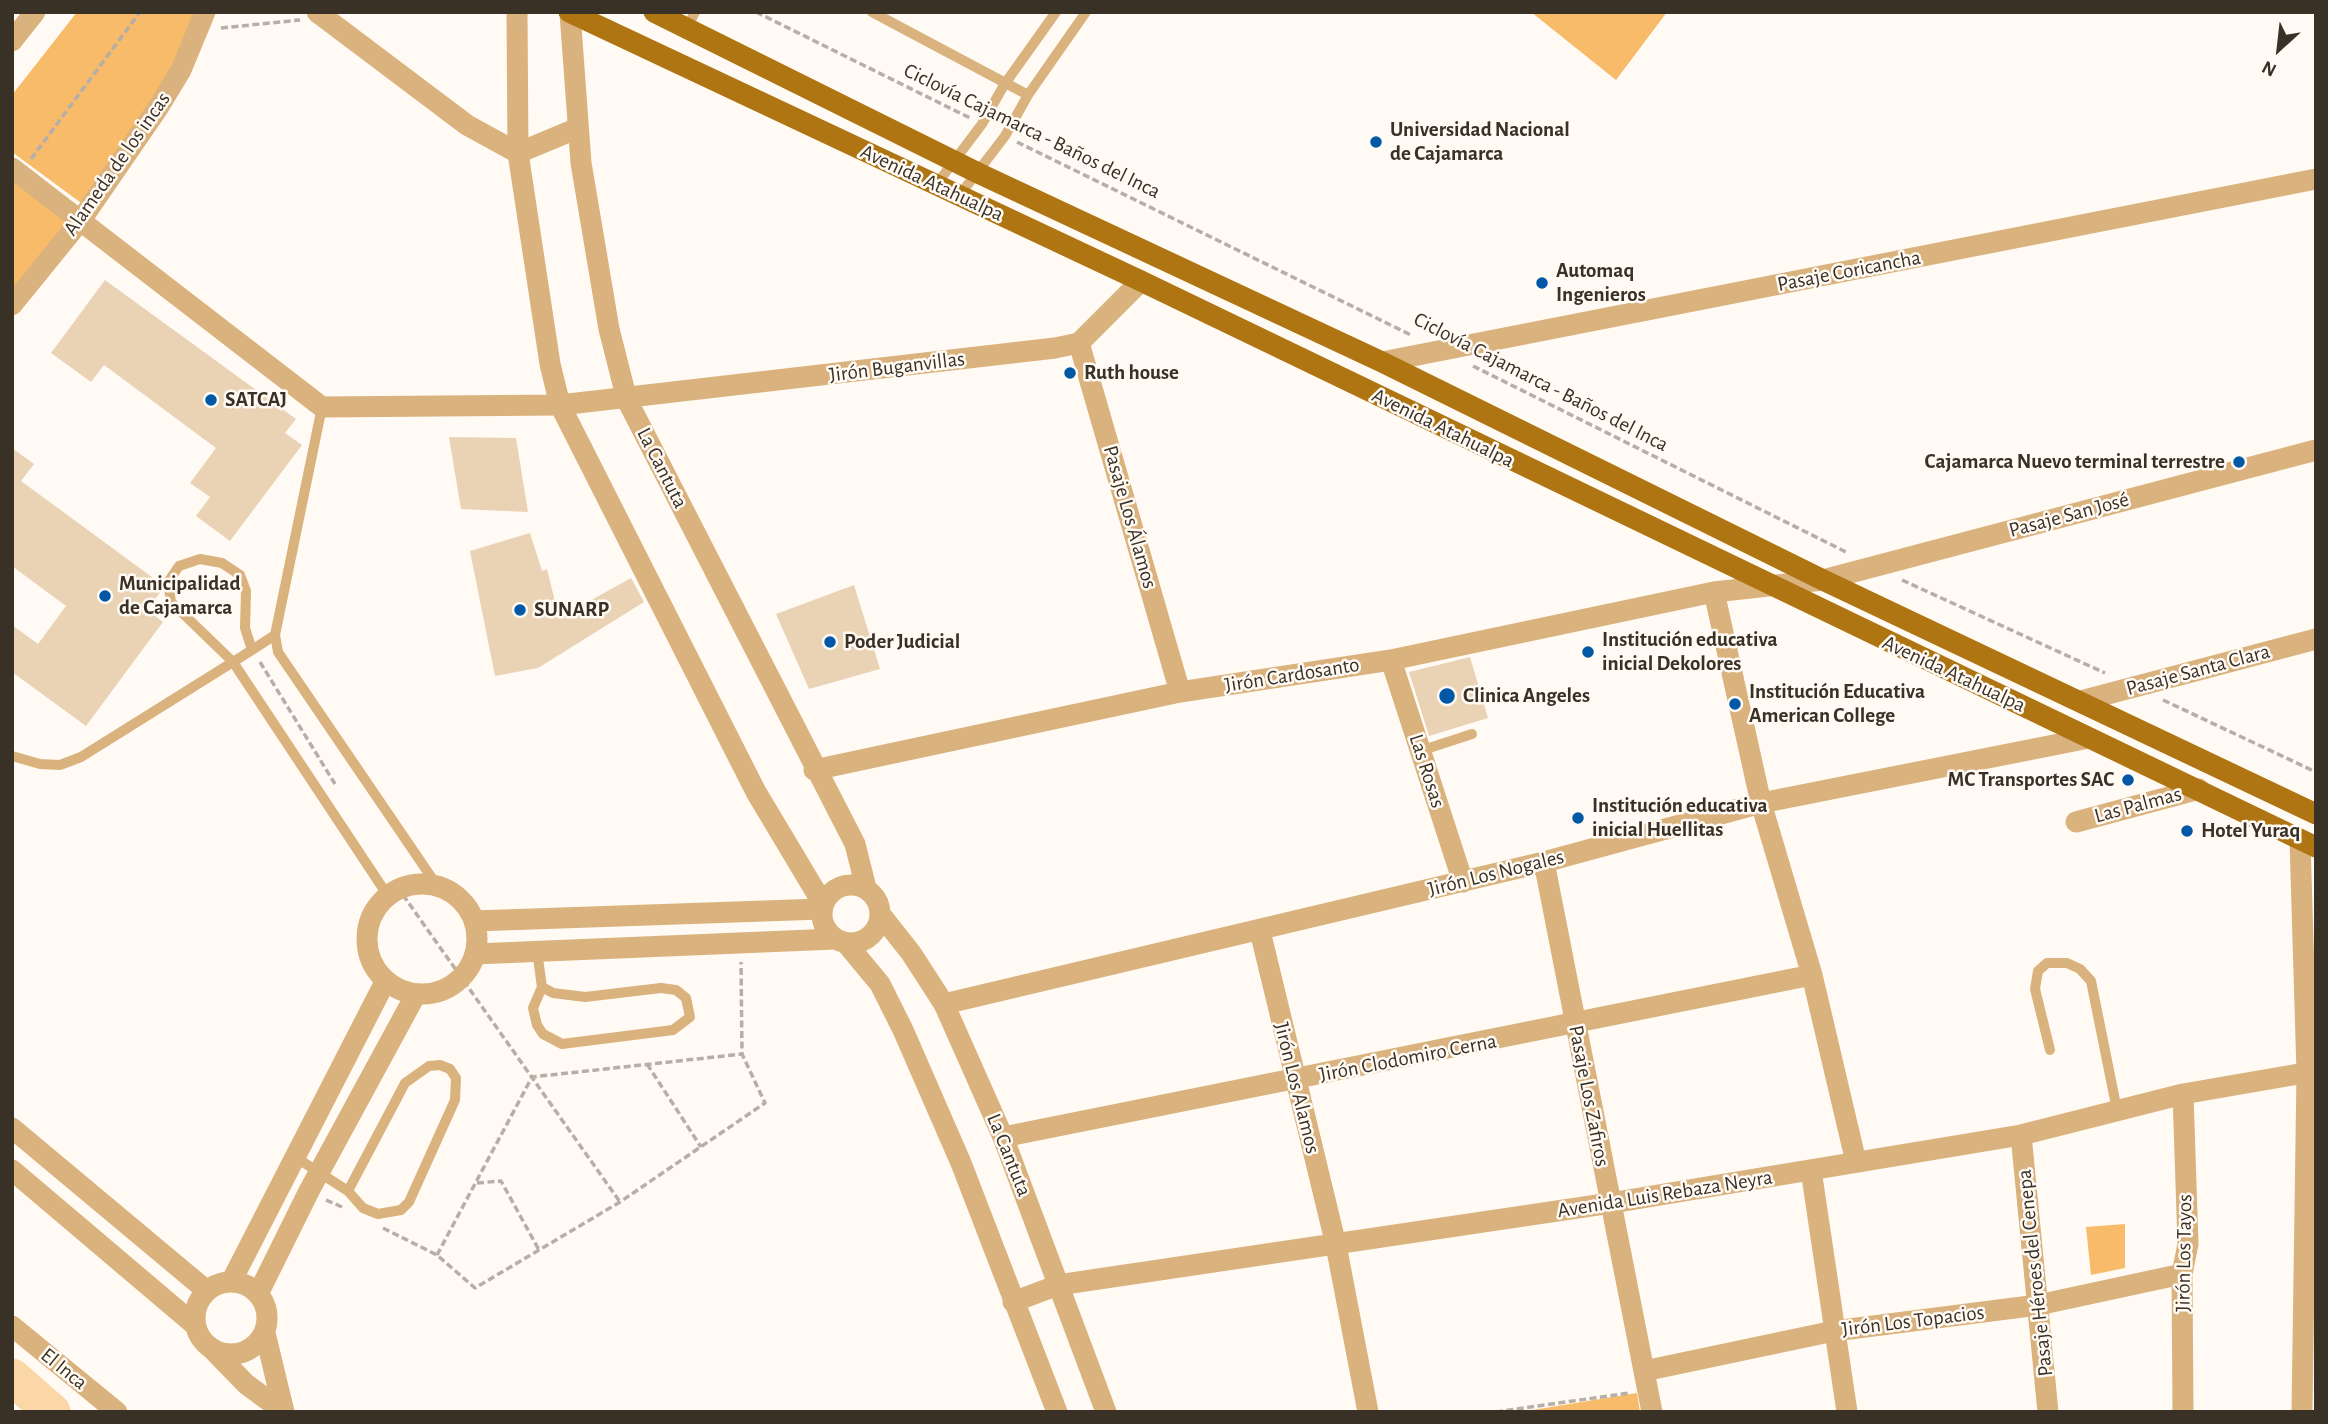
<!DOCTYPE html>
<meta charset="utf-8">
<style>
body{margin:0}
#map{position:relative;width:2328px;height:1424px;overflow:hidden;background:#fffaf4;font-family:"Alegreya Sans",sans-serif}
canvas{display:block}
.frame{position:absolute;inset:0;border:14px solid #3a3126;pointer-events:none}
.north{position:absolute;left:2244px;top:14px;width:70px;height:70px;-webkit-text-stroke:5px #fffaf4;paint-order:stroke;rotate:207deg;font-size:19px;font-weight:700;line-height:28px;text-align:center;color:#3a3126}
.north::after{content:'';display:block;margin:auto;width:24px;height:32px;background:#3a3126;clip-path:polygon(50% 0,100% 100%,50% 72%,0 100%)}
</style>
<div id="map">
<canvas width="2328" height="1424"></canvas>
<div class="frame"></div>
<div class="north">N</div>
</div>
<script>
const c = document.querySelector('canvas').getContext('2d');
c.lineJoin = 'round';
function fill(path, color) {
  c.fillStyle = color;
  c.fill(path, 'evenodd');
}
function toPath(rows) {
  const path = new Path2D();
  for (const r of rows) {
    if (r.length === 3) {
      path.moveTo(r[0] + r[2], r[1]);
      path.arc(r[0], r[1], r[2], 0, 2 * Math.PI);
      continue;
    }
    path.moveTo(r[0], r[1]);
    for (let i = 2; i < r.length; i += 2) path.lineTo(r[i], r[i + 1]);
  }
  return path;
}
function trace(path, color, width, dash) {
  c.strokeStyle = color;
  c.lineWidth = width;
  c.lineCap = dash ? 'butt' : 'round';
  c.setLineDash(dash || []);
  c.stroke(path);
}
function label(font, color, halo, rows, align = 'center') {
  c.font = font + ' "Alegreya Sans",sans-serif';
  c.lineWidth = 5;
  c.setLineDash([]);
  c.textBaseline = 'middle';
  c.strokeStyle = halo;
  c.fillStyle = color;
  for (const [text, x, y, turn = 0] of rows) {
    c.save();
    c.translate(x, y);
    c.rotate((+turn || 0) * Math.PI / 180);
    c.textAlign = isNaN(turn) ? turn : align;
    if (halo) c.strokeText(text, 0, 0);
    c.fillText(text, 0, 0);
    c.restore();
  }
}
const green = toPath([
 [77,12,212,12,92,211,12,152,12,95],
 [1531,12,1667,12,1616,80],
 [12,179,70,221,69,240,12,316],
 [2125,1224,2125,1268,2091,1275,2086,1227],
 [1637,1393,1640,1412,1520,1412]
]);
const river = toPath([
 [12,1377,52,1412]
]);
const building = toPath([
 [105,280,296,419,285,433,302,445,230,541,196,516,210,497,190,483,216,448,104,365,91,382,51,353],
 [449,437,516,438,528,512,461,509],
 [12,448,34,464,21,481,160,583,161,591,147,610,163,622,86,726,12,672,12,625,38,644,66,606,12,566],
 [530,533,542,571,547,569,559,618,631,578,644,602,538,668,495,676,470,551],
 [854,585,880,669,809,689,776,614],
 [1470,657,1488,718,1429,736,1409,672]
]);
const path = toPath([
 [756,12,970,118],
 [221,28,300,20],
 [1017,142,1413,336],
 [31,159,140,12],
 [1473,366,1848,553],
 [1902,580,2105,673],
 [260,662,335,784],
 [2163,700,2316,772],
 [403,895,620,1202],
 [647,1064,701,1147],
 [477,1183,501,1181,539,1250],
 [326,1200,342,1207],
 [383,1228,437,1255,475,1288,620,1202,765,1103,742,1054,741,962],
 [437,1255,532,1077,742,1054],
 [1496,1412,1629,1393]
]);
const service = toPath([
 [872,12,1028,95],
 [687,28,695,12],
 [936,185,982,124,1004,85,1056,12],
 [959,196,1005,136,1028,95,1086,12],
 [322,407,275,635,278,652,438,887],
 [252,650,245,628,246,591,240,575,222,563,200,559,179,566,168,582,171,602,233,662,252,650,275,635],
 [1420,751,1472,734],
 [12,756,40,764,60,765,81,757,233,662,388,896],
 [537,951,542,987,553,993,585,997,661,988,676,990,686,998,690,1017,673,1030,562,1044,543,1034,537,1025,533,1008,542,987],
 [2050,1050,2035,989,2038,971,2047,963,2067,963,2080,969,2091,981,2117,1110],
 [295,1157,348,1191,363,1208,378,1214,401,1210,409,1202,455,1100,456,1078,450,1069,440,1065,429,1066,405,1083,348,1191]
]);
const minor = toPath([
 [317,12,467,125,518,153,578,128],
 [12,41,35,12],
 [12,168,322,407,560,405,1055,348,1079,343,1141,281],
 [12,305,81,220,158,108,181,70,205,12],
 [1079,343,1180,692],
 [1382,362,2316,179],
 [1714,592,1761,803,1812,975,1856,1162],
 [1391,660,1463,882],
 [2081,701,2316,639],
 [814,770,1180,692,1391,660,1714,592,1823,580,2316,450],
 [2076,822,2199,789],
 [2300,840,2307,1073,2302,1412],
 [1544,862,1652,1412],
 [422,939,55],
 [474,921,822,909],
 [1260,931,1336,1245,1368,1412],
 [475,954,835,939],
 [944,1004,1544,862,1761,803,2089,738],
 [2183,1094,2188,1244,2182,1274,2183,1412],
 [12,1128,207,1291],
 [2021,1135,2048,1412],
 [1003,1137,1812,975],
 [12,1170,196,1326],
 [1811,1170,1847,1412],
 [231,1282,386,980],
 [231,1318,36],
 [258,1294,309,1191,416,994],
 [1013,1302,1058,1285,1611,1203,2021,1135,2183,1094,2316,1071],
 [12,1326,117,1412],
 [265,1333,284,1412],
 [213,1350,246,1384,284,1412],
 [1644,1371,1834,1331,2038,1305,2182,1274]
]);
const tertiary = toPath([
 [517,12,518,153,550,364,560,405,756,792,823,904],
 [570,13,581,163,609,329,627,400,855,844,866,888],
 [851,914,29],
 [881,915,911,953,944,1004,1003,1137,1106,1412],
 [846,943,880,984,903,1030,961,1163,1057,1412]
]);
const primary = toPath([
 [569,12,1141,281,2316,847],
 [654,12,978,173,1382,362,1823,580,2316,814]
]);
const markers = [
 [1376,142,7,"#0058a6"],
 [1542,283,7,"#0058a6"],
 [1070,373,7,"#0058a6"],
 [211,400,7,"#0058a6"],
 [2239,462,7,"#0058a6"],
 [105,596,7,"#0058a6"],
 [520,610,7,"#0058a6"],
 [830,642,7,"#0058a6"],
 [1588,652,7,"#0058a6"],
 [1447,696,9,"#0058a6"],
 [1735,704,7,"#0058a6"],
 [2128,780,7,"#0058a6"],
 [1578,818,7,"#0058a6"],
 [2187,831,7,"#0058a6"]
];
const poiNames = [
 ["Universidad Nacional",1390,130],
 ["de Cajamarca",1390,154],
 ["Automaq",1556,271],
 ["Ingenieros",1556,295],
 ["Ruth house",1084,373],
 ["SATCAJ",225,400],
 ["Cajamarca Nuevo terminal terrestre",2225,462,"right"],
 ["Municipalidad",119,584],
 ["de Cajamarca",119,608],
 ["SUNARP",534,610],
 ["Institución educativa",1602,640],
 ["inicial Dekolores",1602,664],
 ["Poder Judicial",844,642],
 ["Institución Educativa",1749,692],
 ["American College",1749,716],
 ["Clinica Angeles",1463,696],
 ["MC Transportes SAC",2114,780,"right"],
 ["Institución educativa",1592,806],
 ["inicial Huellitas",1592,830],
 ["Hotel Yuraq",2201,831]
];
const streetNames = [
 ["Ciclovía Cajamarca - Baños del Inca",1032,131,26],
 ["Alameda de los incas",117,164,-55],
 ["Avenida Atahualpa",932,183,25],
 ["Pasaje Coricancha",1849,271,-11],
 ["Jirón Buganvillas",897,367,-7],
 ["Ciclovía Cajamarca - Baños del Inca",1541,382,27],
 ["Avenida Atahualpa",1443,428,26],
 ["La Cantuta",662,468,63],
 ["Pasaje San José",2069,515,-15],
 ["Pasaje Los Álamos",1130,517,74],
 ["Pasaje Santa Clara",2198,670,-15],
 ["Avenida Atahualpa",1954,674,25],
 ["Jirón Cardosanto",1292,675,-9],
 ["Las Rosas",1427,771,72],
 ["Las Palmas",2138,805,-15],
 ["Jirón Los Nogales",1496,873,-14],
 ["Jirón Clodomiro Cerna",1408,1058,-11],
 ["Jirón Los Alamos",1297,1088,76],
 ["Pasaje Los Zafiros",1589,1096,79],
 ["La Cantuta",1009,1155,68],
 ["Avenida Luis Rebaza Neyra",1665,1194,-9],
 ["Jirón Los Tayos",2184,1253,-89],
 ["Pasaje Héroes del Cenepa",2035,1273,-96],
 ["Jirón Los Topacios",1913,1321,-7],
 ["El Inca",64,1369,39]
];
fill(green, '#f7bb6a');
trace(river, '#fbd6a7', 37);
fill(building, '#ead2b5');
trace(path, '#b5afa7', 3.5, [7, 3.5]);
trace(service, '#dab27e', 10);
trace(minor, '#dab27e', 21);
trace(tertiary, '#dab27e', 21);
trace(primary, '#af7512', 21);
for (const [x, y, r, color] of markers) {
  const dot = new Path2D();
  dot.arc(x, y, r, 0, 2 * Math.PI);
  c.fillStyle = color;
  c.fill(dot);
  trace(dot, '#fffaf4', 2.5);
}
label('bold 21px', '#3a3126', '#fffaf4', poiNames, 'left');
label('21px', '#3a3126', '#fffaf4', streetNames);
</script>
